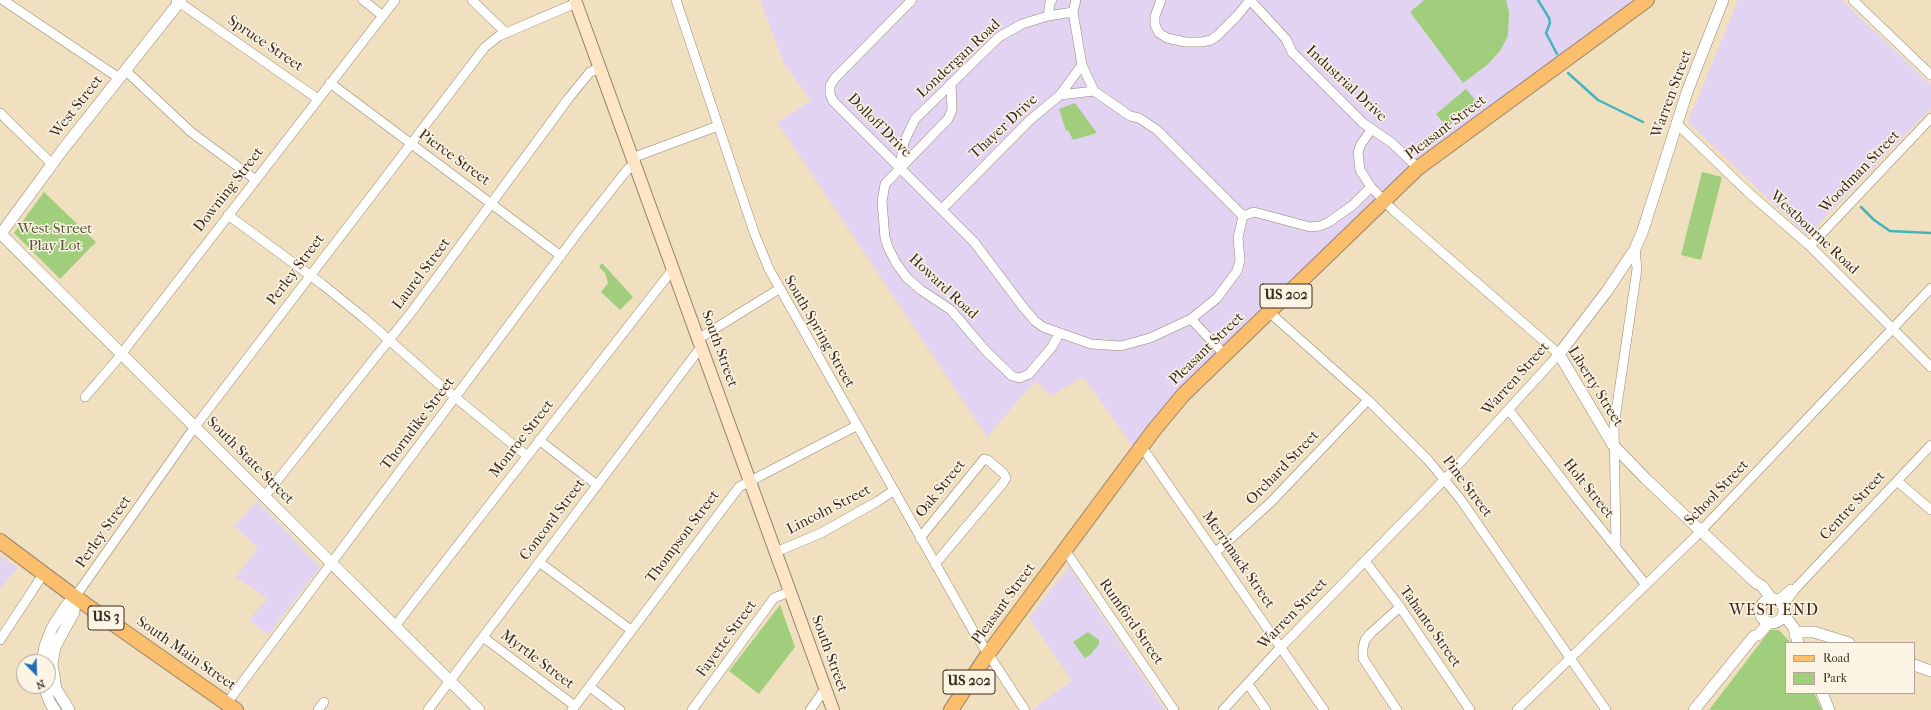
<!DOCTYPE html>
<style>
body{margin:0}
#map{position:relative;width:1931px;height:710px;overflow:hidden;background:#f0e0c0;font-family:"IM FELL French Canon",serif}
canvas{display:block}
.legend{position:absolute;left:1785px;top:642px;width:130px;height:52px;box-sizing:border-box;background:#fcf5e5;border:1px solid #afa495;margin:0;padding:5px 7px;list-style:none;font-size:12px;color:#3b2a1e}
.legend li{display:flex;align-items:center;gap:8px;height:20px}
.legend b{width:20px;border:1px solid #afa495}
.north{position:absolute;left:16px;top:654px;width:40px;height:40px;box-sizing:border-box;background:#fcf5e5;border:1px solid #afa495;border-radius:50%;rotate:157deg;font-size:11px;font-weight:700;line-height:16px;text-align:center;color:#3b2a1e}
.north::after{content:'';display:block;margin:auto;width:14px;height:18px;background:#1f6fb2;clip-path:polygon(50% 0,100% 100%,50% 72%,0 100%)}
</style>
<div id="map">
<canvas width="1931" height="710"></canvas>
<ul class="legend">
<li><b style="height:5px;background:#fabe6d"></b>Road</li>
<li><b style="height:11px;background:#a0ce7c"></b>Park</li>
</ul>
<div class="north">N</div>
</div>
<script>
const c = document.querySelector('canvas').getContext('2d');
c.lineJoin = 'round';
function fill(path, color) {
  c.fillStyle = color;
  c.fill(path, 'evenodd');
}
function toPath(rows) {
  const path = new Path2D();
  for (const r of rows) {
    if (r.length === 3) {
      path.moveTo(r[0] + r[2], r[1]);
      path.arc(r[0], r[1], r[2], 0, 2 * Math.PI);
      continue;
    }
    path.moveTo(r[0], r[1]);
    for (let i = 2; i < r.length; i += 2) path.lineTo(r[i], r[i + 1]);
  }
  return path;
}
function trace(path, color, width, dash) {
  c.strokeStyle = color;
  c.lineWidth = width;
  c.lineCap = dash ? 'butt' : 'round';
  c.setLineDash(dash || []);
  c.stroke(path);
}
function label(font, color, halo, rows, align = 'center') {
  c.font = font + ' "IM FELL French Canon",serif';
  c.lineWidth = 3;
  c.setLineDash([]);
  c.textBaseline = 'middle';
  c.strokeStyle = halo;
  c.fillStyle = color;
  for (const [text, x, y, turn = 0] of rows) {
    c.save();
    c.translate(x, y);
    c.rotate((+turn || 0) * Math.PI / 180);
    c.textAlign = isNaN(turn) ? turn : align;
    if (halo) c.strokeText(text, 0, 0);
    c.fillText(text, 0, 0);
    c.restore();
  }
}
const built = toPath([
 [760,0,1640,0,1478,118,1133,447,1083,377,1051,396,1035,381,987,437,777,122,811,101,783,62],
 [1738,0,1842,0,1931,85,1931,108,1807,236,1688,122],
 [257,501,320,567,268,635,249,620,267,598,236,577,258,548,234,526],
 [0,556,18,568,0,589],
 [1069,567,1165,710,1035,710,1034,708,1072,681,1029,618]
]);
const green = toPath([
 [1424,0,1506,0,1509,12,1508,36,1500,51,1487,65,1463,83,1410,12],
 [1466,89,1477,102,1447,127,1436,114],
 [1075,103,1097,133,1073,140,1068,130,1066,131,1059,109],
 [1702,172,1722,177,1701,260,1681,255],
 [44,192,96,242,60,279,14,233],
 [602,263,633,297,620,310,601,292,608,283,605,273,599,267],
 [780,605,795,647,759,694,729,671],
 [1770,630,1779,630,1791,643,1786,643,1786,693,1814,693,1822,710,1709,710],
 [1088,632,1099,640,1099,644,1091,654,1085,658,1073,642]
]);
const stream = toPath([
 [1538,0,1549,18,1550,23,1546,33,1557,54],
 [1568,73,1598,100,1643,122],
 [1861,207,1874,220,1890,231,1931,233]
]);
const minor = toPath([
 [3,0,119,78],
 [176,0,318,99],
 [363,0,383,16],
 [472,0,506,33],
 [676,0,755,235,769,269,974,632,1025,710],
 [912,0,835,78,830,86,830,94,833,101,974,242,1023,307,1035,321,1043,327,1091,344,1121,346,1150,338,1191,319,1217,298,1237,271,1240,260,1238,238,1243,216],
 [1076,0,1073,12,1082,65,1094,91],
 [1161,0,1155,16,1155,25,1159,33,1167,38,1185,42,1202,42,1211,40,1218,35,1237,16,1250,0],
 [1250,0,1286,39,1292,52,1363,123,1392,143,1418,168],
 [1853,0,1931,75],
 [1048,16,1050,2,1052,0],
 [125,70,191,132,256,180],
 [330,83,561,256],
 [951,83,952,110,948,119,885,184,882,202,885,238,888,247,896,263,907,278,921,290,951,310,986,351,1012,376,1020,378,1029,374,1052,347,1059,334],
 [1060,95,1094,91,1130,116,1139,118,1157,130,1243,216],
 [0,113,52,164],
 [1676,123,1750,194,1810,246,1931,367],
 [632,158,718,126],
 [900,166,904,142,915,119,999,37,1022,24,1048,16,1073,12],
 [942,209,1030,120,1060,95,1082,65],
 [228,215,322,284,364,318,439,384,527,456],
 [1243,216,1254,212,1310,227,1320,226,1329,222,1353,205,1371,187],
 [1810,246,1931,118],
 [1269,312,1368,400,1428,460,1461,500,1606,710],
 [1191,319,1224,354],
 [698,339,779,289],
 [85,397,116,361,395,0],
 [1509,410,1577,499,1646,585],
 [539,440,597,485],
 [1142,447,1324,710],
 [1897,481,1931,510],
 [264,497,413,310,568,99,590,72,600,68],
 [920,538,984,459,988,460,1004,474,1006,478,1003,483,935,564],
 [1616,546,1614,426,1637,269,1635,249],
 [1065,550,1174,710],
 [776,552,821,533,878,501,893,491],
 [1216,552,1271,502,1368,400],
 [1365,561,1400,607,1470,710],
 [539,562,631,630],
 [75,597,194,428,485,47,499,36,576,3],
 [1778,600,1791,589],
 [1783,605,1796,588,1931,445],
 [395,626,673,269],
 [483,637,575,706],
 [0,640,44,573],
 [1248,684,1266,710],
 [590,687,620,710],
 [227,703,579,231,623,175,629,168,635,165],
 [318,710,324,702],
 [428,710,701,347],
 [572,710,739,487,856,426],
 [692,710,774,598,789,592],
 [810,710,825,689],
 [1223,710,1281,647,1445,479,1559,354,1393,210,1371,187,1360,170,1358,152,1361,144,1371,130],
 [1397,710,1368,666,1363,658,1363,648,1365,640,1371,633,1400,607],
 [1517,710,1695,537,1931,288]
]);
const tertiary = toPath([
 [1723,0,1687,92,1643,230,1635,249,1607,291,1559,354,1613,445,1646,479,1755,582,1762,586,1771,598],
 [0,233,479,710],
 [0,235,64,148,181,0],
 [1772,611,12],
 [1784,615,1794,628,1798,643],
 [1795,635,1801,632,1814,632,1849,643],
 [42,662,45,646,52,628,66,606,75,597],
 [1914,665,1931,671],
 [44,686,50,703,55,710],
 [1822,693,1829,710],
 [69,710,56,689,52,664,55,647,74,612,75,597],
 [1694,710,1754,636,1758,635,1769,623]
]);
const secondary = toPath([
 [575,0,833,710]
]);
const primary = toPath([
 [0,541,75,597,236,710],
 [951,710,988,654,1036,589,1154,430,1183,395,1418,168,1647,0]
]);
const shields = [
 [1286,296,52],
 [106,618,36],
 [969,682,52]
];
const shieldNames = [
 ["US 202",1286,296],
 ["US 3",106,618],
 ["US 202",969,682]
];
const streetNames = [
 ["Spruce Street",265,44,34],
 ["Londergan Road",959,59,-43],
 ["Industrial Drive",1346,84,43],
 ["Warren Street",1672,94,-70],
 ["West Street",77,107,-52],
 ["Dolloff Drive",879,126,45],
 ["Thayer Drive",1004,127,-43],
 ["Pleasant Street",1446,128,-37],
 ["Pierce Street",454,158,36],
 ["Woodman Street",1860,172,-46],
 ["Downing Street",229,190,-52],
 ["Westbourne Road",1814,233,43],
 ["Perley Street",296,270,-53],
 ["Laurel Street",422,274,-53],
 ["Howard Road",943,287,43],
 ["South Spring Street",819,332,60],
 ["South Street",719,349,70],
 ["Pleasant Street",1207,349,-44],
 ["Warren Street",1516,379,-48],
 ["Liberty Street",1595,387,58],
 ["Thorndike Street",418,424,-53],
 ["Monroe Street",522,439,-52],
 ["South State Street",250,461,45],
 ["Orchard Street",1283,468,-46],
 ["Pine Street",1467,487,53],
 ["Oak Street",941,489,-51],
 ["Holt Street",1588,489,51],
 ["School Street",1717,493,-46],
 ["Centre Street",1853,506,-47],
 ["Lincoln Street",829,510,-27],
 ["Concord Street",553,520,-53],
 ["Perley Street",104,532,-55],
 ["Thompson Street",683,537,-53],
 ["Merrimack Street",1238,560,55],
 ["Pleasant Street",1004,604,-54],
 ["Warren Street",1293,614,-46],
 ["Rumford Street",1131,622,55],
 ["Tahanto Street",1430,627,55],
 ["Fayette Street",727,639,-54],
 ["South Main Street",186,654,35],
 ["South Street",829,654,70],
 ["Myrtle Street",537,660,37]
];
const parkNames = [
 ["West Street",55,229],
 ["Play Lot",55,246]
];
const neighbourhoodNames = [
 ["WEST END",1774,611]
];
fill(built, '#e3d3f2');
fill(green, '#a0ce7c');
trace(stream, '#44b4bc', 2.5);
trace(minor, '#96856f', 10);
trace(tertiary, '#96856f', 12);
trace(secondary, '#96856f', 14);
trace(primary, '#96856f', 16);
trace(minor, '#fff', 9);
trace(tertiary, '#fff', 11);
trace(secondary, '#fde5c5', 12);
trace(primary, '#fabe6d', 14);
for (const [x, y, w] of shields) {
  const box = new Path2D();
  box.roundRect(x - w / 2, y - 12, w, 24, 3);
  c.fillStyle = '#fcf5e5';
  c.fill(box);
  trace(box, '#3b2a1e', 1);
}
label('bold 14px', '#3b2a1e', null, shieldNames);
label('15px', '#3b2a1e', '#fcf5e5', streetNames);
label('15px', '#545336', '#fcf5e5', parkNames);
c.letterSpacing = '1px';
label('16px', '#3b2a1e', '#fcf5e5', neighbourhoodNames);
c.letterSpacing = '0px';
</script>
